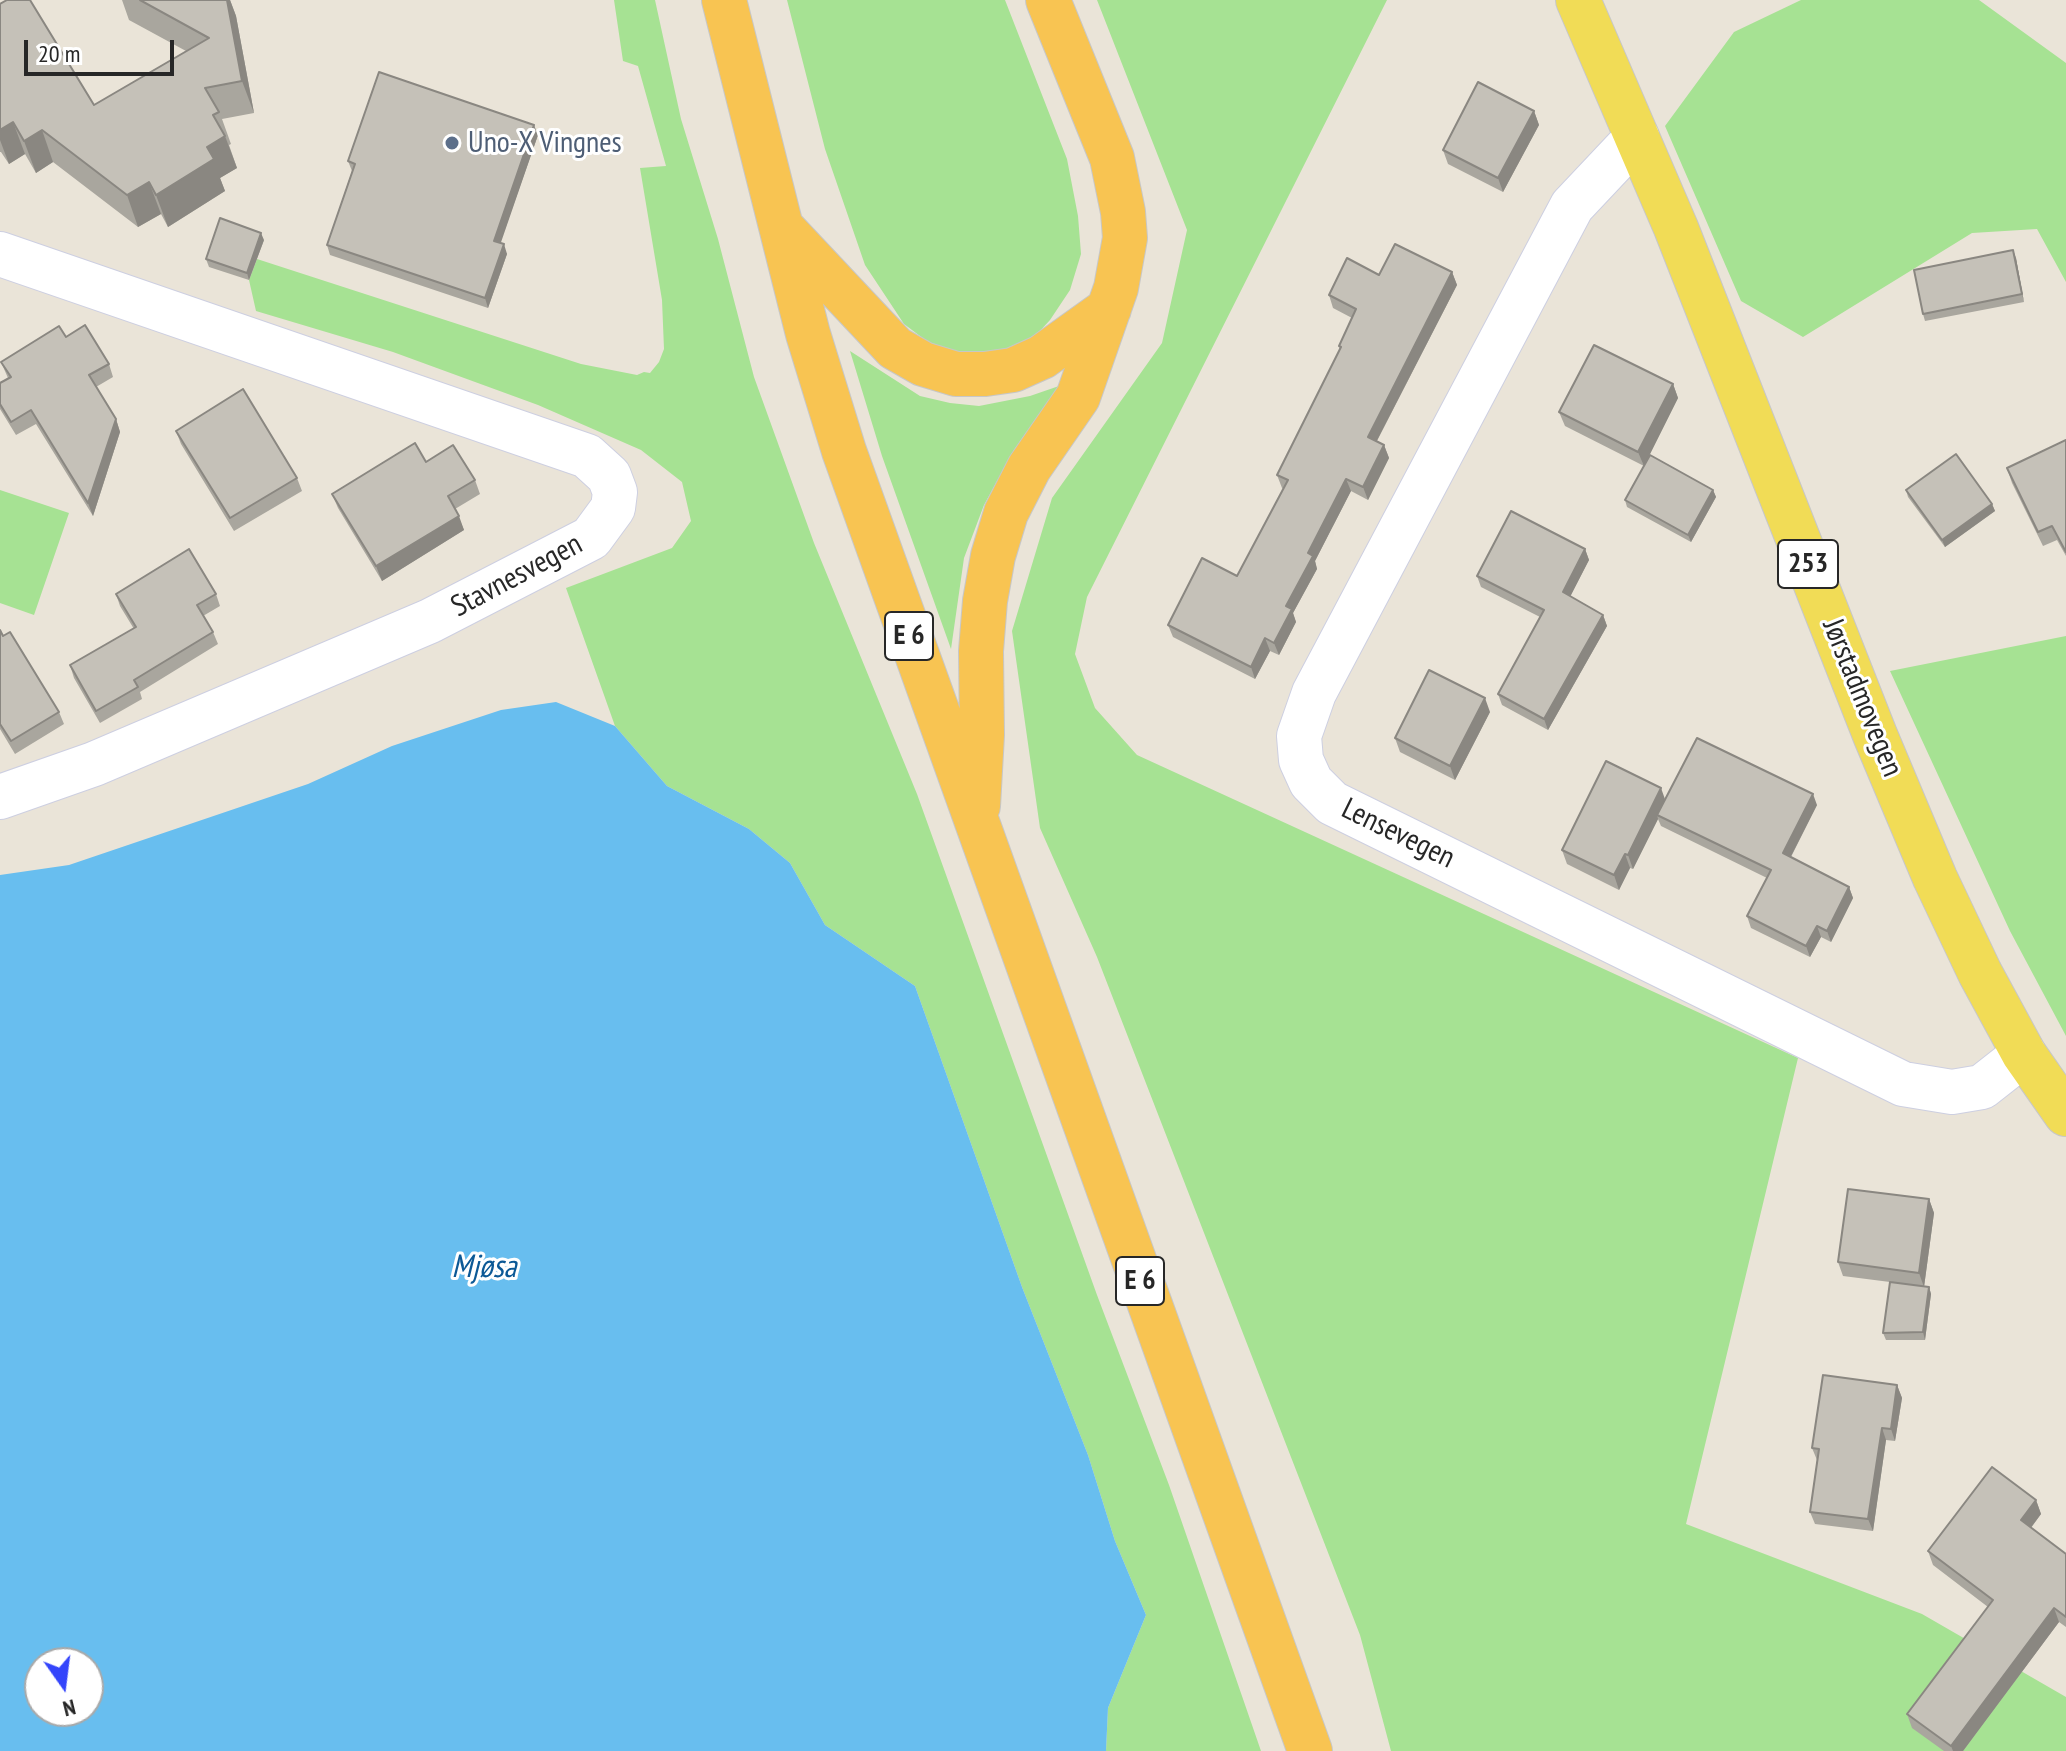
<!DOCTYPE html>
<meta charset="utf-8">
<style>
body{margin:0}
#map{position:relative;width:2066px;height:1751px;overflow:hidden;background:#eae4d8;font-family:"PT Sans Narrow",sans-serif}
canvas{display:block}
.north{position:absolute;left:24px;top:1647px;width:80px;height:80px;box-sizing:border-box;background:#fff;border:2px solid #a9a9a9;border-radius:50%;rotate:166deg;font-size:22px;font-weight:700;line-height:32px;text-align:center;color:#272727}
.north::after{content:'';display:block;margin:auto;width:28px;height:36px;background:#3445fb;clip-path:polygon(50% 0,100% 100%,50% 72%,0 100%)}
.scale{position:absolute;left:24px;top:40px;width:150px;height:36px;box-sizing:border-box;border:4px solid #272727;border-top:0;padding-left:10px;font-size:24px;line-height:28px;white-space:nowrap;color:#272727;-webkit-text-stroke:6px #fff;paint-order:stroke}
</style>
<div id="map">
<canvas width="2066" height="1751"></canvas>
<div class="north">N</div>
<div class="scale">20 m</div>
</div>
<script>
const c = document.querySelector('canvas').getContext('2d');
c.lineJoin = 'round';
function fill(path, color) {
  c.fillStyle = color;
  c.fill(path, 'evenodd');
}
function toPath(rows) {
  const path = new Path2D();
  for (const r of rows) {
    path.moveTo(r[0], r[1]);
    for (let i = 2; i < r.length; i += 2) path.lineTo(r[i], r[i + 1]);
  }
  return path;
}
function trace(path, color, width, dash) {
  c.strokeStyle = color;
  c.lineWidth = width;
  c.lineCap = dash ? 'butt' : 'round';
  c.setLineDash(dash || []);
  c.stroke(path);
}
function label(font, color, halo, rows, align = 'center') {
  c.font = font + ' "PT Sans Narrow",sans-serif';
  c.lineWidth = 6;
  c.setLineDash([]);
  c.textBaseline = 'middle';
  c.strokeStyle = halo;
  c.fillStyle = color;
  for (const [text, x, y, turn = 0] of rows) {
    c.save();
    c.translate(x, y);
    c.rotate((+turn || 0) * Math.PI / 180);
    c.textAlign = isNaN(turn) ? turn : align;
    if (halo) c.strokeText(text, 0, 0);
    c.fillText(text, 0, 0);
    c.restore();
  }
}
const green = toPath([
 [614,0,655,0,681,119,718,239,754,377,814,543,917,794,1097,1295,1169,1485,1261,1751,1106,1751,1108,1708,1146,1615,1115,1541,1088,1455,1022,1287,915,986,825,925,790,863,749,829,667,786,615,726,566,588,672,548,691,521,682,482,641,450,538,405,393,352,256,311,249,280,257,259,581,364,637,375,644,372,650,373,659,362,664,349,662,300,640,168,666,166,638,66,623,61],
 [787,0,1005,0,1067,159,1078,216,1081,254,1070,290,1050,320,1027,345,965,357,936,348,904,324,865,265,825,149],
 [1097,0,1387,0,1087,597,1075,654,1095,708,1137,755,1798,1058,1686,1524,1922,1614,2066,1697,2066,1751,1391,1751,1360,1635,1097,957,1040,828,1012,631,1052,498,1162,343,1187,230],
 [1801,0,1979,0,2066,63,2066,282,2037,229,1972,233,1803,337,1741,301,1665,126,1734,32],
 [850,351,920,396,950,403,979,406,1030,396,1059,386,1014,450,984,505,964,558,951,649,882,456],
 [0,490,69,513,34,615,0,603],
 [2066,636,2066,1036,2010,931,1890,671]
]);
const water = toPath([
 [556,702,615,726,667,786,749,829,790,863,825,925,915,986,1022,1287,1088,1455,1115,1541,1146,1615,1108,1708,1106,1751,0,1751,0,875,69,865,308,784,392,746,501,710],
 [40,1663,88,1663,88,1711,40,1711]
]);
const minor = toPath([
 [1637,137,1572,206,1314,693,1299,736,1301,760,1311,782,1332,803,1903,1084,1952,1092,1982,1087,2024,1054],
 [0,254,587,456,609,476,615,492,613,508,591,538,430,621,94,764,0,797]
]);
const primary = toPath([
 [1578,0,1676,228,1875,735,1935,878,1980,973,2024,1054,2066,1114]
]);
const trunk = toPath([
 [724,0,808,334,844,451,1310,1751],
 [783,229,895,348,923,364,956,374,985,374,1013,370,1042,357,1109,309],
 [978,806,982,735,981,651,985,601,993,556,1006,513,1029,468,1078,397,1116,288,1125,238,1123,212,1112,158,1048,0]
]);
const wall = toPath([
 [122,0,230,0,236,16,254,113,222,119,231,144,229,145,237,168,220,178,225,191,168,227,161,214,138,227,53,162,36,173,25,154,9,164,1,152,0,152,0,4,94,105,186,51,129,20],
 [1534,111,1539,125,1503,192,1448,164,1443,150],
 [538,135,500,243,507,254,488,308,330,255,327,245,352,171,348,161],
 [264,240,249,280,209,267,206,259],
 [2016,258,2024,302,1925,321,1923,314],
 [1452,272,1457,285,1377,441,1384,445,1389,458,1368,500,1351,491,1315,561,1317,569,1293,613,1296,622,1279,655,1270,651,1255,679,1173,637,1168,625,1237,576,1283,489,1282,488,1277,475,1340,350,1339,346,1352,318,1333,308,1329,295,1379,275],
 [66,337,109,364,113,377,96,387,116,419,120,432,93,516,36,424,16,435,0,409,0,383,8,378,1,362],
 [1673,384,1678,398,1644,466,1565,426,1559,412],
 [176,431,297,478,302,491,234,531,181,444],
 [2066,440,2066,556,2057,540,2043,546,2012,483,2007,468],
 [426,462,475,480,480,494,455,509,464,530,382,581,338,508,332,494],
 [1713,490,1716,497,1691,542,1627,507,1625,500],
 [1906,490,1992,504,1995,511,1945,547,1908,497],
 [1585,549,1589,560,1570,596,1603,615,1607,626,1548,730,1502,705,1498,694,1540,617,1481,587,1477,576],
 [116,594,216,594,220,606,203,616,213,632,218,644,140,692,142,699,100,723,74,678,70,665,134,629,120,606],
 [0,630,59,712,64,724,15,754,0,729],
 [1490,712,1455,780,1400,752,1395,738],
 [1665,799,1817,805,1791,857,1849,887,1853,898,1831,942,1821,937,1810,957,1751,928,1747,916,1767,878,1661,826,1658,819,1633,869,1630,868,1619,890,1567,864,1562,850],
 [1929,1199,1934,1213,1924,1287,1929,1287,1931,1294,1925,1340,1886,1340,1883,1333,1890,1282,1843,1276,1838,1262],
 [1897,1385,1902,1398,1895,1441,1886,1440,1873,1531,1815,1524,1810,1512,1817,1460,1812,1448],
 [2036,1500,2041,1514,2031,1528,2066,1554,2066,1627,2059,1622,1963,1751,1944,1751,1912,1728,1907,1714,1988,1607,1933,1565,1928,1551]
]);
const shadedWall = toPath([
 [227,0,230,0,236,16,254,113,242,81],
 [1534,111,1539,125,1503,192,1498,178],
 [13,122,25,154,9,164,0,140,0,130],
 [534,125,538,135,498,251,494,241],
 [42,130,53,162,36,173,24,141],
 [225,136,237,168,220,178,225,191,168,227,156,195,207,147],
 [149,182,161,214,138,227,127,195],
 [261,233,264,240,249,280,247,273],
 [504,244,507,254,488,308,485,298],
 [2013,250,2016,258,2024,302,2022,294],
 [1452,272,1457,285,1372,450,1368,437],
 [1673,384,1678,398,1644,466,1638,452],
 [116,419,120,432,93,516,88,503],
 [1384,445,1389,458,1368,500,1363,487],
 [1346,479,1351,491,1315,561,1317,569,1293,613,1296,622,1279,655,1274,643,1286,606,1308,553],
 [1713,490,1716,497,1691,542,1688,535],
 [1992,504,1995,511,1945,547,1942,540],
 [459,516,464,530,382,581,376,566],
 [1585,549,1589,560,1567,603,1563,592],
 [1603,615,1607,626,1548,730,1544,719],
 [1265,638,1270,651,1255,679,1251,667],
 [1485,698,1490,712,1455,780,1450,766],
 [1661,788,1666,802,1657,815,1658,819,1633,869,1628,855],
 [1813,794,1817,805,1787,864,1783,853],
 [1625,854,1630,868,1619,890,1614,875],
 [1849,887,1853,898,1831,942,1827,931],
 [1817,926,1821,937,1810,957,1806,946],
 [1929,1199,1934,1213,1924,1287,1919,1273],
 [1929,1287,1931,1294,1925,1340,1923,1332],
 [1897,1385,1902,1398,1895,1441,1891,1429],
 [1882,1428,1886,1440,1873,1531,1868,1519],
 [2036,1500,2041,1514,2026,1534,2021,1520],
 [2054,1608,2059,1622,1963,1751,1953,1751,1951,1746]
]);
const building = toPath([
 [7,0,30,0,94,105,209,38,140,0,227,0,242,81,205,88,219,112,213,115,225,136,207,147,214,159,156,195,149,182,127,195,42,130,24,141,13,122,0,130,0,4,7,0],
 [379,72,534,125,494,241,504,244,485,298,327,245,355,164,348,161,379,72],
 [1478,82,1534,111,1498,178,1443,150,1478,82],
 [220,218,261,233,247,273,206,259,220,218],
 [1395,244,1452,272,1368,437,1384,445,1363,487,1346,479,1308,553,1313,556,1286,606,1292,609,1274,643,1265,638,1251,667,1168,625,1202,558,1237,576,1288,480,1277,475,1341,347,1339,346,1356,309,1329,295,1347,258,1379,275,1395,244],
 [2013,250,2022,294,1923,314,1914,270,2013,250],
 [85,325,109,364,89,375,116,419,88,503,31,410,11,422,0,404,0,383,11,377,1,362,59,326,66,337,85,325],
 [1594,345,1673,384,1638,452,1559,412,1594,345],
 [243,389,297,478,230,518,176,431,243,389],
 [2066,440,2066,552,2052,526,2038,532,2007,468,2066,440],
 [415,443,426,462,453,445,475,480,448,496,459,516,376,566,332,494,415,443],
 [1956,454,1992,504,1942,540,1906,490,1956,454],
 [1650,455,1713,490,1688,535,1625,500,1650,455],
 [1511,511,1585,549,1563,592,1603,615,1544,719,1498,694,1544,610,1477,576,1511,511],
 [189,549,216,594,197,605,213,632,134,680,138,687,96,711,70,665,136,627,116,594,189,549],
 [0,630,3,636,10,632,59,712,11,741,0,724,0,630],
 [1429,670,1485,698,1450,766,1395,738,1429,670],
 [1697,738,1813,794,1783,853,1849,887,1827,931,1817,926,1806,946,1747,916,1771,870,1657,815,1697,738],
 [1606,761,1661,788,1628,855,1625,854,1614,875,1562,850,1606,761],
 [1848,1189,1929,1199,1919,1273,1838,1262,1848,1189],
 [1890,1282,1929,1287,1923,1332,1883,1333,1890,1282],
 [1823,1375,1897,1385,1891,1429,1882,1428,1868,1519,1810,1512,1819,1449,1812,1448,1823,1375],
 [1992,1467,2036,1500,2021,1520,2066,1554,2066,1617,2054,1608,1951,1746,1907,1714,1993,1600,1928,1551,1992,1467]
]);
const markers = [
 [452,143,8,"#5c6f8a"]
];
const shields = [
 [1808,564,60],
 [909,636,48],
 [1140,1281,48]
];
const shieldNames = [
 ["253",1808,564],
 ["E 6",909,636],
 ["E 6",1140,1281]
];
const serviceNames = [
 ["Uno-X Vingnes",468,143]
];
const streetNames = [
 ["Stavnesvegen",517,576,-28],
 ["Jørstadmovegen",1862,698,68],
 ["Lensevegen",1398,834,26]
];
const waterNames = [
 ["Mjøsa",484,1268]
];
fill(green, '#a6e293');
fill(water, '#68beef');
trace(minor, '#cdcfe1', 46);
trace(primary, '#c7c7c7', 46);
trace(trunk, '#c7c7c7', 46);
trace(minor, '#fff', 44);
trace(primary, '#f1dc56', 44);
trace(trunk, '#f8c452', 44);
fill(wall, '#a9a69e');
fill(shadedWall, '#8a8781');
fill(building, '#c5c1b8');
trace(building, '#8a8781', 2);
for (const [x, y, r, color] of markers) {
  const dot = new Path2D();
  dot.arc(x, y, r, 0, 2 * Math.PI);
  c.fillStyle = color;
  c.fill(dot);
  trace(dot, '#fff', 3);
}
for (const [x, y, w] of shields) {
  const box = new Path2D();
  box.roundRect(x - w / 2, y - 24, w, 48, 6);
  c.fillStyle = '#fff';
  c.fill(box);
  trace(box, '#272727', 2);
}
label('bold 28px', '#272727', null, shieldNames);
label('30px', '#4e5e75', '#fff', serviceNames, 'left');
label('30px', '#272727', '#fff', streetNames);
label('italic 32px', '#0c5996', '#fff', waterNames);
</script>
